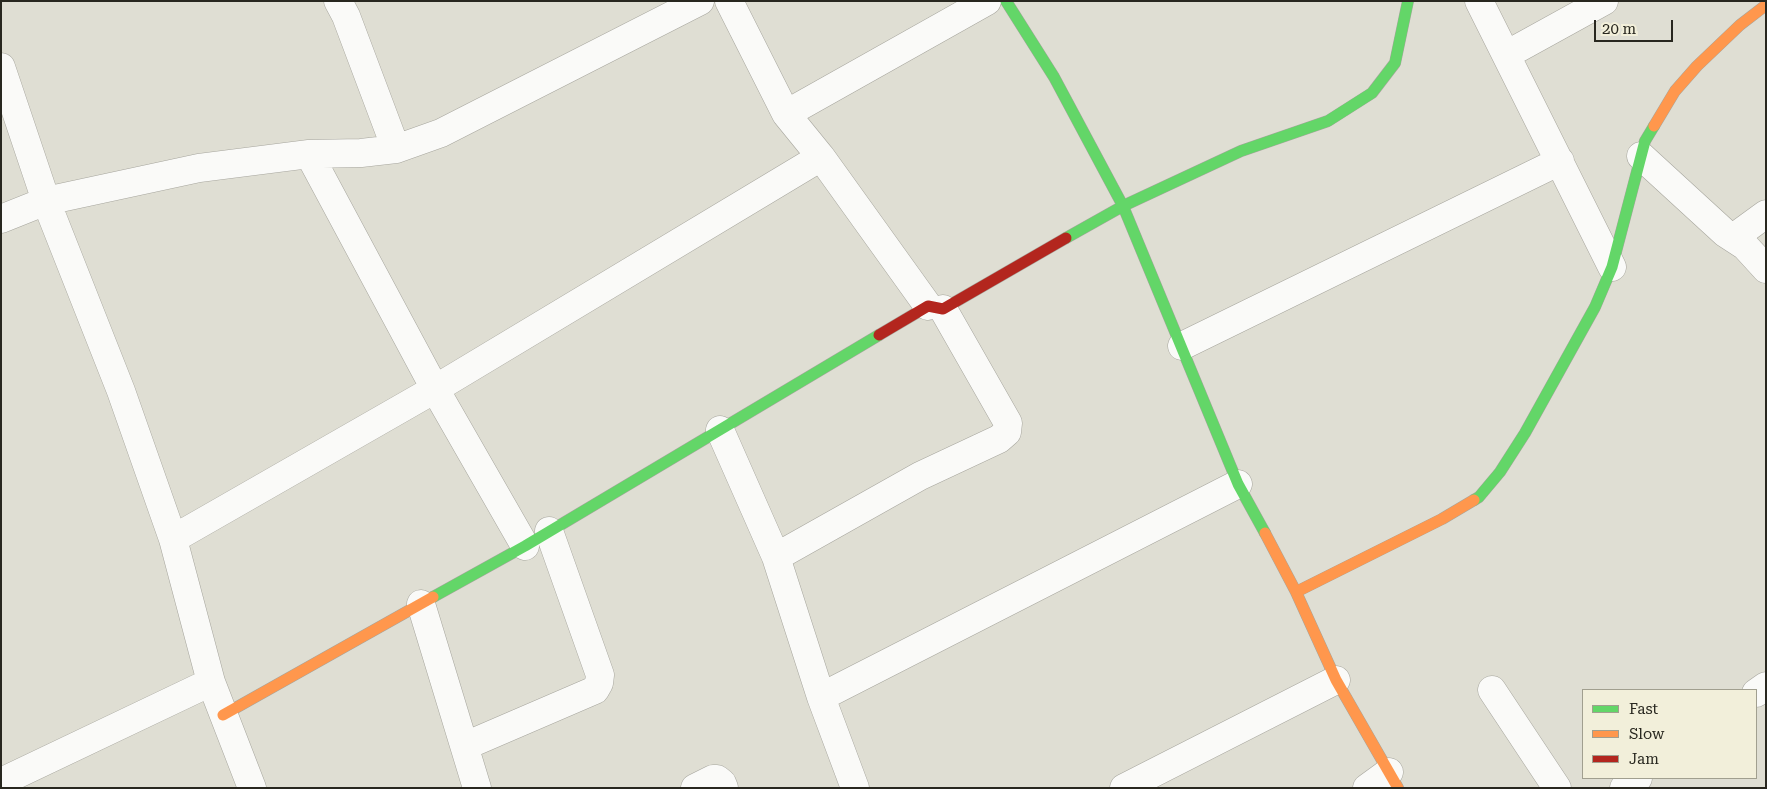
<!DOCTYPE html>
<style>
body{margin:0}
#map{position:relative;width:1767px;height:789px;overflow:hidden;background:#dfded3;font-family:"Roboto Serif",serif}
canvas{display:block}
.frame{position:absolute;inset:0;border:2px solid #28271f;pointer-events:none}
.legend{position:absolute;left:1582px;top:689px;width:175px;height:90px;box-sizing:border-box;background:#f2efda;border:1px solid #a19f8f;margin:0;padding:6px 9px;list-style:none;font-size:15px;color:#28271f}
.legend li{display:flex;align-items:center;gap:10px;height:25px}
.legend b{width:25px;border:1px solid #a19f8f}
.scale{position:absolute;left:1594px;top:20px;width:79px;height:22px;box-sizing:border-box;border:2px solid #28271f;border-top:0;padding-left:6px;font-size:15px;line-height:18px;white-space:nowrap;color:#28271f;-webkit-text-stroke:4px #f2efda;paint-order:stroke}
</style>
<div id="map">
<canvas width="1767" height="789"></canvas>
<div class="frame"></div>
<ul class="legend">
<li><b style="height:6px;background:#63d668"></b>Fast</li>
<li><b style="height:6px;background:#ff974d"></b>Slow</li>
<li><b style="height:6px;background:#b3261e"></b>Jam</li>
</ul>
<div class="scale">20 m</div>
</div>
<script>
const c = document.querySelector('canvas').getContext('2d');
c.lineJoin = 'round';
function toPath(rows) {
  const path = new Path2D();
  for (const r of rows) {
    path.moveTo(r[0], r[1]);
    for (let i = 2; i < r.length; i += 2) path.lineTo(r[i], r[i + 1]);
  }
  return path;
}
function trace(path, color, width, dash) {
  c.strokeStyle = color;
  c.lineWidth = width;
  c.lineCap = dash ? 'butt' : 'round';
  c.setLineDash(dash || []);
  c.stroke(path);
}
const street = toPath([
 [338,1,346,16,396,149],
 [729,1,786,114,821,157,928,306],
 [1479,1,1612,267],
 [1506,55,1604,1],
 [1,67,46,201,121,391,173,539,211,682,252,788],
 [786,114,987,1],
 [309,154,435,389,525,546],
 [1641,156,1725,233,1745,246,1766,269],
 [1,219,46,201,199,168,309,154,361,153,396,149,441,133,700,1],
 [1733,238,1766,214],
 [1182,346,1560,161],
 [720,430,776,557,821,697,855,788],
 [173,539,435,389,821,157],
 [776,557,920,476,999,439,1007,432,1008,423,943,309],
 [421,604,477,788],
 [1492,690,1557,788],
 [1756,693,1766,686],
 [821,697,1238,484],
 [465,746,595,690,599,683,600,675,549,531],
 [1,782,211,682],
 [695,788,713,779,717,779,722,783,724,788],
 [1124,788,1336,680],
 [1367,788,1389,772],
 [1624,788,1638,778]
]);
const fast = toPath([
 [1006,1,1054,77,1123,206,1238,484,1265,533],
 [1066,238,1123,206,1241,151,1328,121,1372,93,1395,63,1408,1],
 [1474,500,1479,497,1500,472,1525,433,1595,307,1612,267,1645,141,1654,126],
 [433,597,525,546,879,335]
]);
const slow = toPath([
 [1654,126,1675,91,1697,66,1740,25,1766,5],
 [1265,533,1296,592,1336,680,1398,788],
 [1296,592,1442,519,1474,500],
 [223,715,433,597]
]);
const jam = toPath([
 [879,335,928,306,943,309,1066,238]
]);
trace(street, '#a6a59d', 29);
trace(fast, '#a6a59d', 12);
trace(slow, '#a6a59d', 12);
trace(jam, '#a6a59d', 12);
trace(street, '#fafaf8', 28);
trace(fast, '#63d668', 11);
trace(slow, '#ff974d', 11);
trace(jam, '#b3261e', 11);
</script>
